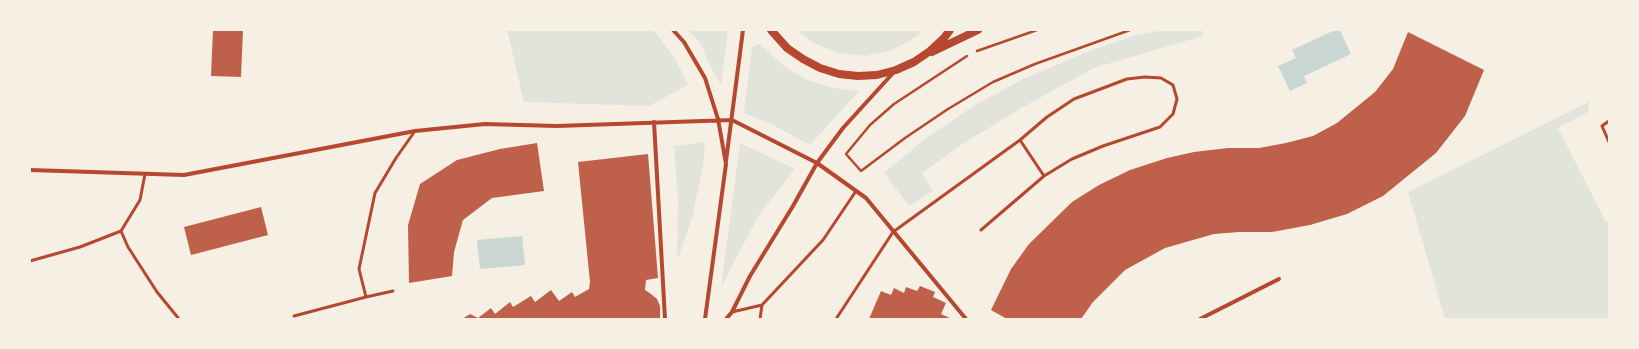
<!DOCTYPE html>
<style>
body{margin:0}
#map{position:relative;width:1639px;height:349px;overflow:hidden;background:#f6efe4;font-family:"Open Sans",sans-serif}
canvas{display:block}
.frame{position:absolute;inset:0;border:31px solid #f6efe4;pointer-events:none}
</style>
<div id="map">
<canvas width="1639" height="349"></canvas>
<div class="frame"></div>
</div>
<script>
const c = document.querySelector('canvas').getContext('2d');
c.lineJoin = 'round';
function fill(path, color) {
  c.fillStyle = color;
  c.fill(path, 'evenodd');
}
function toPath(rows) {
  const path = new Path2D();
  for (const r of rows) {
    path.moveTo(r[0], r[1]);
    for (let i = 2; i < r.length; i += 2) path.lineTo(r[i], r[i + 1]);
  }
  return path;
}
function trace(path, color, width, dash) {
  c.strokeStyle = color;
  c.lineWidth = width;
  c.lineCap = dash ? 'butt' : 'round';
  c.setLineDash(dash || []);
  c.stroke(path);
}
const green = toPath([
 [507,30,651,30,657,34,677,62,688,85,649,106,524,102],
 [688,30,728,30,721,85,709,64,701,44],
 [797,30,923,30,918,36,892,50,866,56,837,53,814,43],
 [1164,30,1203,30,1203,36,1094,68,1025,106,964,143,922,173,933,191,909,206,884,173,925,139,972,107,1021,80,1087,52,1136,35],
 [760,44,785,67,808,80,833,88,859,91,810,145,771,124,744,113,752,47],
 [1589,102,1588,112,1558,128,1606,222,1609,221,1609,319,1445,319,1408,192],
 [705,142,703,167,692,218,677,261,678,204,674,146],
 [740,143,795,169,760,213,721,287]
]);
const water = toPath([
 [1335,30,1340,30,1351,54,1304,76,1307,83,1290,91,1278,66,1296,58,1292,50],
 [522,236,525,265,480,269,477,240]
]);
const building = toPath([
 [213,30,243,30,241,77,211,76],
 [1408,32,1484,70,1465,116,1436,153,1383,196,1347,214,1310,225,1272,232,1239,232,1214,234,1165,248,1125,270,1093,302,1081,319,1007,319,991,310,1011,269,1029,244,1072,202,1099,185,1130,170,1167,158,1194,152,1228,148,1259,148,1286,143,1313,136,1337,123,1375,92,1393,69],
 [537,143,544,191,492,198,463,220,454,252,452,276,409,283,408,225,420,184,457,160,500,149],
 [648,154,658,278,646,280,645,290,651,294,657,299,660,306,660,319,462,319,470,314,478,318,491,308,495,314,510,302,513,307,531,296,535,302,551,290,559,301,572,292,575,297,589,289,590,282,578,162],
 [261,207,268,235,191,255,184,227],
 [920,286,935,292,933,297,946,303,941,314,952,319,869,319,881,291,891,295,894,288,904,293,906,287,917,291]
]);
const path = toPath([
 [977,51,1037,30],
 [967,56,894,104,870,125,846,154,861,171,905,138,948,109,993,82,1035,64,1130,30]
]);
const service = toPath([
 [1609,121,1602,126,1609,142],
 [1020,140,1047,117,1074,99,1127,79,1145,77,1161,78,1173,85,1177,99,1173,114,1160,127,1103,146,1072,159,1044,176],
 [121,231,128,247,157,292,179,319],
 [30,261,80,247,121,231,140,200,145,174],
 [366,297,393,291],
 [732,312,762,305],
 [294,316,366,297,359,269,375,193,396,158,415,131],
 [760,319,762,305,823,240,856,191],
 [836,319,893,232,1020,140,1044,176,981,230]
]);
const minor = toPath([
 [673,30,684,42,705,78,718,119,726,164,705,319],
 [654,122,665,319],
 [726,161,743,30],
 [30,170,184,175,415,131,485,124,557,126,732,120,817,163,866,198,966,319],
 [726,319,732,312,750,276,793,206,817,163,843,128,894,72],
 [1200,319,1279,279]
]);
const secondary = toPath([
 [771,30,787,48,803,59,820,68,839,74,858,76,877,75,896,70,914,62,930,51,944,38,950,30],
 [932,52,978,30]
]);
fill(green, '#e2e4dc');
fill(water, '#c9d6d2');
fill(building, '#bf614a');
trace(path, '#b5482f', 2.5);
trace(service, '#b5482f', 3);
trace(minor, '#b5482f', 4);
trace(secondary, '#b5482f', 8);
</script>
